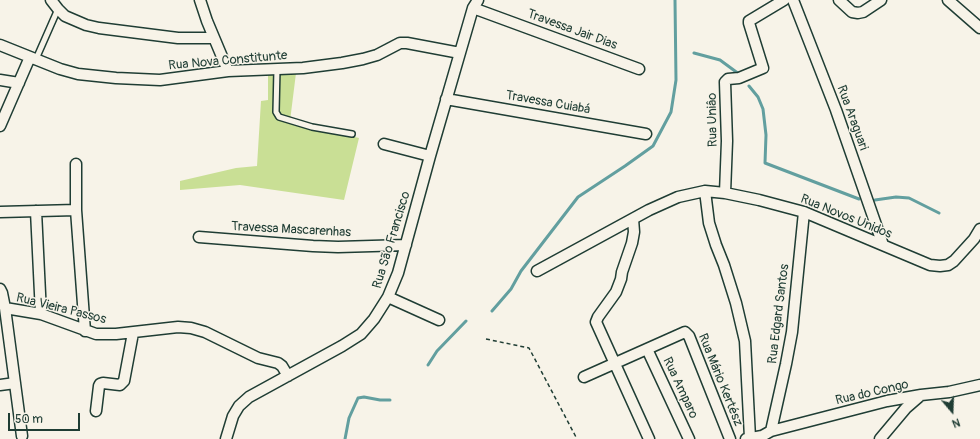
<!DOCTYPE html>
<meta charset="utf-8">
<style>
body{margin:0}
#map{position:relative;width:980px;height:439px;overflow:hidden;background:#f7f3e8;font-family:Pangolin,sans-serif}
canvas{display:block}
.north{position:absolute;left:932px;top:391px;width:40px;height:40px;-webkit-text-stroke:3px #f7f3e8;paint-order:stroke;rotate:161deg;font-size:11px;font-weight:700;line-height:16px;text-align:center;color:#1f3d34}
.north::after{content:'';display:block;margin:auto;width:14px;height:18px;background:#1f3d34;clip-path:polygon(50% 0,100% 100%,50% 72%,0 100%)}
.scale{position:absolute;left:8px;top:413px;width:72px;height:18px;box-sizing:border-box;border:2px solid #1f3d34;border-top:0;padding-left:5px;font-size:12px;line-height:14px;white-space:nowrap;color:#1f3d34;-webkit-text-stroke:3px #f7f3e8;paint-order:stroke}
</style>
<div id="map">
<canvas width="980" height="439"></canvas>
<div class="north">N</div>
<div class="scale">50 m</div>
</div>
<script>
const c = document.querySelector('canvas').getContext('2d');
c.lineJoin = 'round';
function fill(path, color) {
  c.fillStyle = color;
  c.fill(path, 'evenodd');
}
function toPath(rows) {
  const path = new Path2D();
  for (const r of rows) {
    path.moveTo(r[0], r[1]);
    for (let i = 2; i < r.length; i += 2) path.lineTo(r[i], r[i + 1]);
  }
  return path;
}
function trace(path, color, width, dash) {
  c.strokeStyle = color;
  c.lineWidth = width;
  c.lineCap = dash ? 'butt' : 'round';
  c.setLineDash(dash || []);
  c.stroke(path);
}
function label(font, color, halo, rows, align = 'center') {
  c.font = font + ' Pangolin,sans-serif';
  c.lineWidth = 3;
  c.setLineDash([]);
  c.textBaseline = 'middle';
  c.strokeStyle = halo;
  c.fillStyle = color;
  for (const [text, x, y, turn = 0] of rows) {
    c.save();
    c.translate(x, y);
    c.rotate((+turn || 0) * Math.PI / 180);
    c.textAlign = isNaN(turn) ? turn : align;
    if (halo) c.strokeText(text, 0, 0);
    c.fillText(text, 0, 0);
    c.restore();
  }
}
const green = toPath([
 [296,73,290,121,359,138,344,200,240,185,180,190,180,181,236,168,257,166,261,101,268,100,268,74]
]);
const stream = toPath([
 [694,53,720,60,739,74],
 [749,86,758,97,763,109,766,135,765,163,859,199],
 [875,200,896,197,909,198,939,213],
 [492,311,511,289,521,271,578,197,625,166,653,146,671,112,676,80,675,0],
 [428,365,437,351,466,321],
 [345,439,349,418,358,398,364,397,380,400,390,400]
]);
const path = toPath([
 [486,339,529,348,577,439]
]);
const lane = toPath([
 [36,59,58,9],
 [277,69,276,112,279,117,312,127,352,134]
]);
const street = toPath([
 [51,0,58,9,65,16,86,25,99,28,178,38,214,38],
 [200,0,207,21,228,71],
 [793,0,836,110,883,245],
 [839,0,852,12,858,13,863,12,881,0],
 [948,0,980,28],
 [473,8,639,69],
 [0,45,60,69,78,74,116,78,160,80,228,71,303,68,342,63,363,59,377,55,400,43,407,43,460,53],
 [0,80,19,83],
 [446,99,646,134],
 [0,126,30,57],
 [384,144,430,156],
 [76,164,76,210,85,331],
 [705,191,709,223,716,245,724,265,736,303,745,341,750,438],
 [725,193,727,141,725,82,728,79,739,78,763,68,749,23,749,21,784,0],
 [36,211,41,314],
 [0,212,76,210],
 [633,219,634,232,632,243,622,272,621,279,616,292,598,317,596,322,649,439],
 [199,237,313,246,338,247,406,245],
 [537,271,649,210,678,197,705,191,725,193,759,200,804,212,930,265,940,266,948,265,954,261,974,239,980,229],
 [0,289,2,293,5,308,22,436],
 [388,297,439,320],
 [5,308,41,314,96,334,116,334,178,327,191,328,205,332,258,358,278,363,282,366,288,376],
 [647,349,689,439],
 [584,377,685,332,689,336,730,439],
 [0,385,15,383],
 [96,411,99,386,100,384,103,383,120,385,124,381,133,333],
 [771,431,887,401,921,395,949,392,980,385],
 [226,439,233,416,239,406,249,397,342,346,361,334,374,319,388,297,398,273,430,156,473,8,478,0],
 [746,439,762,436,771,431,786,364,792,332,804,212],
 [880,439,906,408,921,395]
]);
const streetNames = [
 ["Travessa Jair Dias",572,30,20],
 ["Rua Nova Constitunte",228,61,-5],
 ["Travessa Cuiabá",548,103,10],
 ["Rua Araguari",852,118,70],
 ["Rua Uniâo",713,120,-91],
 ["Rua Novos Unidos",846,217,22],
 ["Travessa Mascarenhas",291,230,3],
 ["Rua São Francisco",392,240,-73],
 ["Rua Vieira Passos",61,309,14],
 ["Rua Edgard Santos",779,314,-83],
 ["Rua Mário Kertész",720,380,68],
 ["Rua Amparo",680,388,65],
 ["Rua do Congo",872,393,-13]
];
fill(green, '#c9df95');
trace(stream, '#629f9f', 3);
trace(lane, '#1f3d34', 8);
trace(street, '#1f3d34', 13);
trace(path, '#1f3d34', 1.5, [4, 3]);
trace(lane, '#f7f3e8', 5);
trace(street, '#f7f3e8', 10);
label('13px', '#1f3d34', '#f7f3e8', streetNames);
</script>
